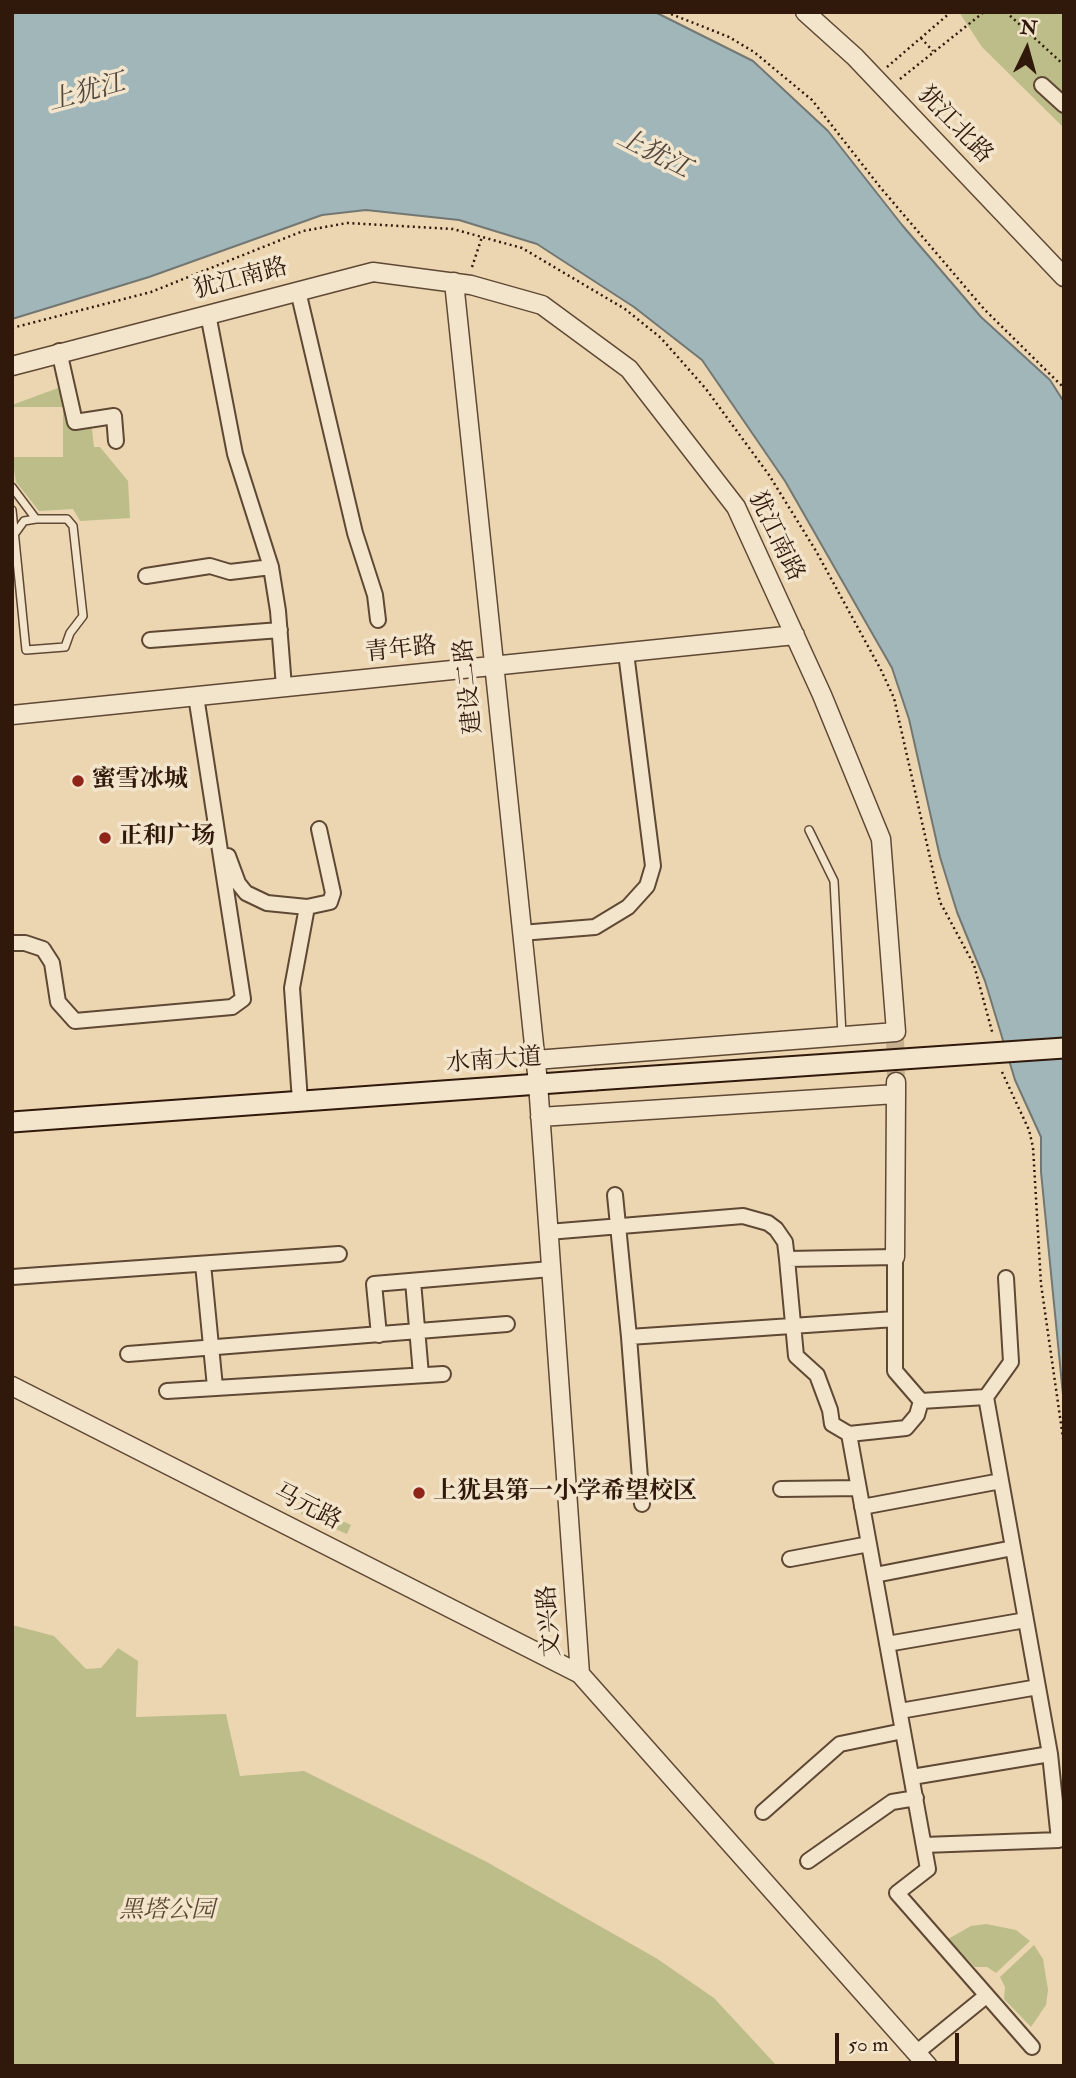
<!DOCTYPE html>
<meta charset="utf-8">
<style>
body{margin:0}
#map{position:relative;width:1076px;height:2078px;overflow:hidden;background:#ecd6b1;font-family:"IM FELL Double Pica",serif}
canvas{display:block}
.frame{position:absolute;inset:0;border:14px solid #30190b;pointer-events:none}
.north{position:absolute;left:992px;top:14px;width:70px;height:70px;-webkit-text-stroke:5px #f3e4cc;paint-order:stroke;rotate:5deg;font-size:19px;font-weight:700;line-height:28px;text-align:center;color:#30190b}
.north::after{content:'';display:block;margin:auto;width:24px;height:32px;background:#30190b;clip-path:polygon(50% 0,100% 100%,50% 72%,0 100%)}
.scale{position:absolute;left:835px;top:2033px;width:124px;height:32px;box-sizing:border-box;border:4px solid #30190b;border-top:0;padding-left:9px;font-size:21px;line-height:24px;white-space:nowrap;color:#30190b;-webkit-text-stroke:5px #f3e4cc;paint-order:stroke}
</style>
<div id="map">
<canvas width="1076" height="2078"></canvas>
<div class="frame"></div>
<div class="north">N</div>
<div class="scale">50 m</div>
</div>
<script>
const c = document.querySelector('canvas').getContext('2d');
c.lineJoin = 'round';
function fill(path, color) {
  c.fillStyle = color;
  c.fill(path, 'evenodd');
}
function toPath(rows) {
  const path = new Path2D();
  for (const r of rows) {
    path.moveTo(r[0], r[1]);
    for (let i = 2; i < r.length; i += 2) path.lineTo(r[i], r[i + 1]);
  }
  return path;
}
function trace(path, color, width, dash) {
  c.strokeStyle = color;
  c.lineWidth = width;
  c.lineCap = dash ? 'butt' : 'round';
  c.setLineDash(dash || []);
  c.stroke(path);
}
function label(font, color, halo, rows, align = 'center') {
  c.font = font + ' "IM FELL Double Pica","Noto Serif SC",serif';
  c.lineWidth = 7;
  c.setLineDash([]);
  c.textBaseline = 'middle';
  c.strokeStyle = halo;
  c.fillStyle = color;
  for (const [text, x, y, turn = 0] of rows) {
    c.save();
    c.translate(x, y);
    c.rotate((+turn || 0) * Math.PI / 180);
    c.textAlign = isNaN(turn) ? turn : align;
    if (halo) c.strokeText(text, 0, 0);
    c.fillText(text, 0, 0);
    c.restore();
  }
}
const green = toPath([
 [959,12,1064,12,1064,128,982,47],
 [58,388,71,430,92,429,94,447,100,447,128,481,130,518,80,521,73,509,39,511,16,482,12,457,63,457,63,407,13,407,12,421,12,405],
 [305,1504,351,1525,347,1534,301,1514],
 [12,1625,54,1636,86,1669,101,1668,118,1648,138,1661,136,1717,226,1714,240,1776,304,1771,485,1861,656,1958,714,1998,777,2066,12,2066],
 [986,1924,1016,1930,1030,1941,996,1973,987,1967,975,1967,948,1939,971,1926],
 [1034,1945,1043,1959,1048,1990,1046,2005,1031,2027,1004,1999,1005,1987,1000,1977]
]);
const water = toPath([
 [12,12,655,12,753,61,828,131,902,225,981,317,1050,380,1064,402,1064,1405,1041,1172,1041,1137,1015,1080,985,981,957,912,940,857,909,719,892,668,785,481,702,360,634,307,537,244,459,220,366,210,322,215,149,277,12,319,12,12]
]);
const tertiaryTunnel = toPath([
 [895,1036,896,1082]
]);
const path = toPath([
 [666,12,729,37,754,52,812,100,880,187,984,309,1064,388],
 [1006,12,1064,65],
 [921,38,933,51],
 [887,67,951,12],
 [900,79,984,12],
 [472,267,482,237],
 [12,328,151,292,303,231,347,223,453,229,522,248,625,309,661,338,706,389,769,475,816,551,881,670,894,698,940,902,974,965,993,1035],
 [1002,1072,1029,1130,1033,1147,1041,1284,1064,1445]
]);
const service = toPath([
 [12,487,36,519,67,519,73,526,83,616,70,633,65,647,26,650,12,510],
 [16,532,24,521,36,519],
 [809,830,834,881,842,1035]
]);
const minor = toPath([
 [1042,85,1064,105],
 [298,291,355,533,375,595,378,620],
 [208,314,235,454,271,567,278,611,284,687],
 [59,351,75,422,114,416,116,441],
 [146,576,210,566,230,572,271,567],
 [150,640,280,630],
 [228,856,238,883,246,893,267,903,307,907,292,988,300,1101],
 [307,907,330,902,333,893,319,829],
 [521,933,595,927,628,907,647,886,653,866,626,653],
 [12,943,25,943,43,949,52,963,58,1002,75,1021,232,1007,243,999,196,696],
 [615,1195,629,1337,895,1319],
 [548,1232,743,1216,768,1223,776,1229,785,1242,787,1259,895,1257,895,1371,921,1401,986,1397,1011,1362,1006,1278],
 [787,1259,796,1356,817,1375,830,1410,832,1424,849,1434,906,1428,917,1415,921,1401],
 [203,1264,215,1387],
 [12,1277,339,1254],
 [413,1281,421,1375],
 [379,1335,374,1284,551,1269],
 [629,1337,642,1504],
 [128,1354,507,1324],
 [167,1391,443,1374],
 [849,1434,928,1869,897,1893,1032,2047],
 [781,1489,859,1488],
 [862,1507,1001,1481],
 [790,1559,869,1544],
 [875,1575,1013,1548],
 [887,1644,1026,1620],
 [900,1711,1038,1687],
 [912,1777,1050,1754],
 [763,1812,840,1744,903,1731],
 [924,1845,1059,1840,1050,1754,986,1397],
 [808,1861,892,1802,916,1798],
 [916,2053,986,1996]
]);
const tertiary = toPath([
 [805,12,855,57,1064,277],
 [454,282,538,1083,580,1674,928,2066],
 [12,366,373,272,471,285,542,305,629,369,736,507,822,695,881,839,896,1032,535,1060],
 [12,715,795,635],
 [540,1117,896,1094,896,1082],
 [895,1257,896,1094],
 [12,1386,580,1674]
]);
const secondary = toPath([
 [12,1122,595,1080]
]);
const secondaryBridge = toPath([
 [595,1080,1064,1048]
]);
const markers = [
 [78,781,7,"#8f2418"],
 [105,838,7,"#8f2418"],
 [419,1493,7,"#8f2418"]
];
const streetNames = [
 ["犹江北路",954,126,46],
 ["犹江南路",241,280,-15],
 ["犹江南路",775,537,64],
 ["青年路",401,651,-6],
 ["建设二路",470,686,-96],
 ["水南大道",494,1062,-4],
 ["马元路",307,1508,27],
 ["文兴路",551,1621,-94]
];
const poiNames = [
 ["蜜雪冰城",92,781],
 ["正和广场",119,838],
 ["上犹县第一小学希望校区",433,1493]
];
const parkNames = [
 ["黑塔公园",167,1912]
];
const waterNames = [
 ["上犹江",87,94,-15],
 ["上犹江",653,155,27]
];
fill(green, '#bcbd89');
fill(water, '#a0b6b8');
trace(water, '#737773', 2);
trace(tertiaryTunnel, '#c6b090', 18, [18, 9]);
trace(service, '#5f4834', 10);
trace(minor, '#5f4834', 18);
trace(tertiary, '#5f4834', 21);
trace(secondary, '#30190b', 23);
trace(path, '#30190b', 2.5, [2, 3.5]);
trace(service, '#f3e4cc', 7);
trace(minor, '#f3e4cc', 14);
trace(tertiary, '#f3e4cc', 18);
trace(secondary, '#f3e4cc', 19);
trace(secondaryBridge, '#30190b', 23, []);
trace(secondaryBridge, '#f3e4cc', 19);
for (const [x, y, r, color] of markers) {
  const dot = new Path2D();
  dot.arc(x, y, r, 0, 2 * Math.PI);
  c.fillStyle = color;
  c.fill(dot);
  trace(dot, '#f3e4cc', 2.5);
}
label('24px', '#30190b', '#f3e4cc', streetNames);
label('bold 24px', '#30190b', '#f3e4cc', poiNames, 'left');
label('italic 24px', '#5a4a31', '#f3e4cc', parkNames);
label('italic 26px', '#52483f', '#f3e4cc', waterNames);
</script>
